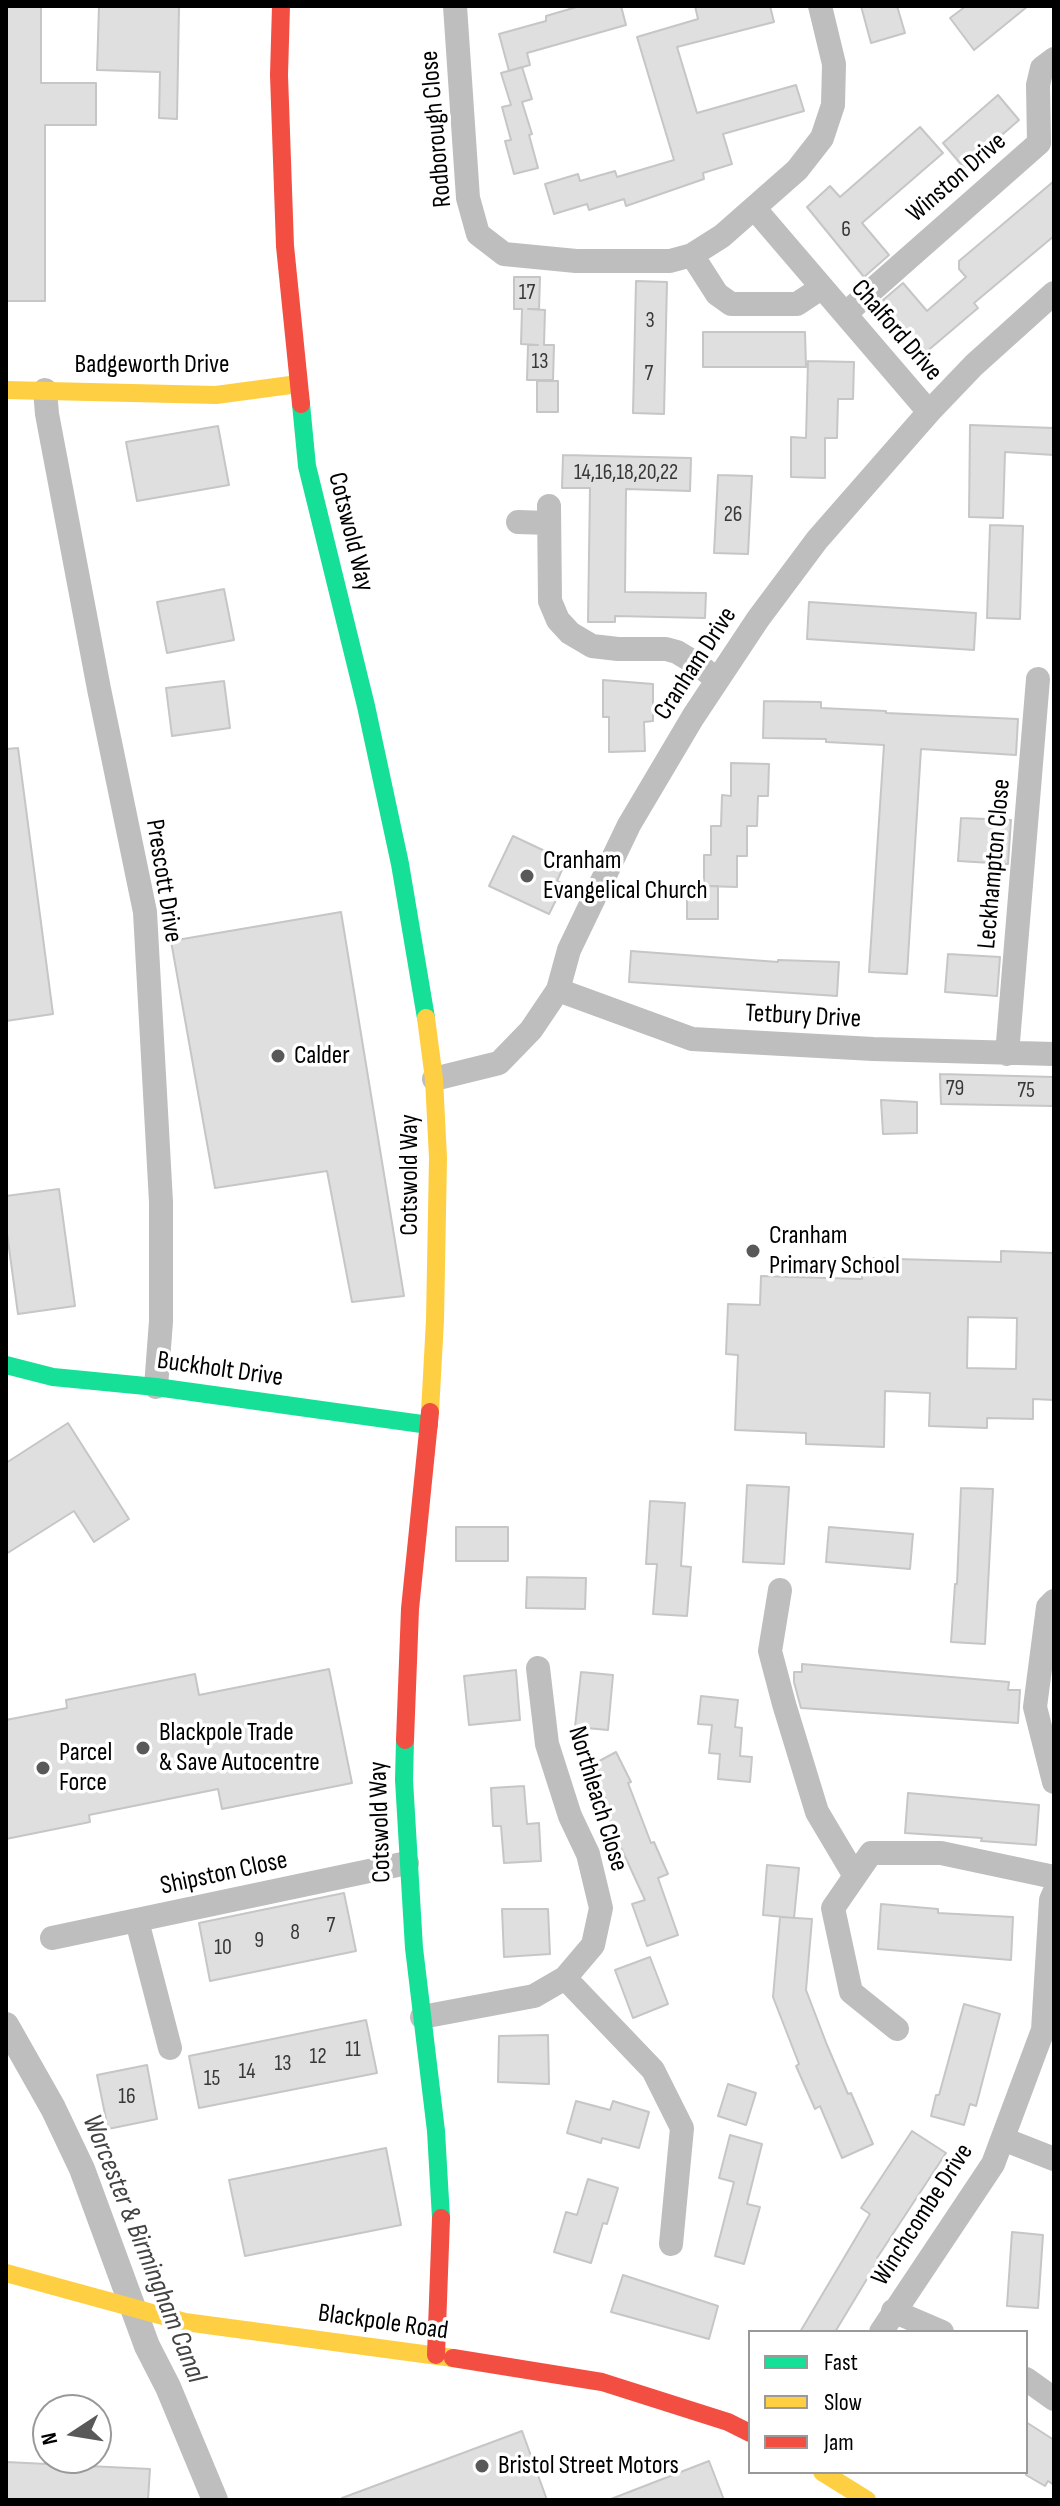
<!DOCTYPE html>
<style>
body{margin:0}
#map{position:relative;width:1060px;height:2506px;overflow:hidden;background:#fff;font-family:"Sofia Sans Condensed",sans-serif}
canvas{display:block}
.frame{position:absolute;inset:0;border:8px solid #000;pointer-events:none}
.legend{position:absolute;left:748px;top:2330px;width:280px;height:144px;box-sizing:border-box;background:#fff;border:2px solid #999;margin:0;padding:10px 14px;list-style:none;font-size:24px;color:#000}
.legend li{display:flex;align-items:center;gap:16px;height:40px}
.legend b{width:40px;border:2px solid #999}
.north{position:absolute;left:32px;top:2394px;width:80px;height:80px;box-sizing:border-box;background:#fff;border:2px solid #999;border-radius:50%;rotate:258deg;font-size:22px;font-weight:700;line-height:32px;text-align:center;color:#000}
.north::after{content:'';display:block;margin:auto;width:28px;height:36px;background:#595959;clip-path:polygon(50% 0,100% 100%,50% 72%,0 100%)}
</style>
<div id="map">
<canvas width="1060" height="2506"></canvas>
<div class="frame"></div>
<ul class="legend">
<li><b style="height:10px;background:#16e098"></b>Fast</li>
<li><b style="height:10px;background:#ffcf43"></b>Slow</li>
<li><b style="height:10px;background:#f24e42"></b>Jam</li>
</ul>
<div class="north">N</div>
</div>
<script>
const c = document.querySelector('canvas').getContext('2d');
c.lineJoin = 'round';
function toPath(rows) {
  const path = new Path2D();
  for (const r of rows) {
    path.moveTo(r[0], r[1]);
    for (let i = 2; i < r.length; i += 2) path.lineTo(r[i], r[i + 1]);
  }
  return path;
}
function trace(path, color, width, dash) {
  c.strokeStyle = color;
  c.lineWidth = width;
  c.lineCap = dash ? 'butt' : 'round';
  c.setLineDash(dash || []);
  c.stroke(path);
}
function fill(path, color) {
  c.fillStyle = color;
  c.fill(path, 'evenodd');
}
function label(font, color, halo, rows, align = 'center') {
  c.font = font + ' "Sofia Sans Condensed",sans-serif';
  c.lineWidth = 7;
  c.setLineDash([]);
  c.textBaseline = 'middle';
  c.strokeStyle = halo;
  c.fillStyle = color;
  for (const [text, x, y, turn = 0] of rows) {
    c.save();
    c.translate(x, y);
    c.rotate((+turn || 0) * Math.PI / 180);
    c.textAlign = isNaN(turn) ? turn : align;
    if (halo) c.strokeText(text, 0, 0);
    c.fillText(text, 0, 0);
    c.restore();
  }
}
const canal = toPath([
 [6,2025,53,2108,82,2169,147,2346,168,2387,215,2500]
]);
const building = toPath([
 [6,6,41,6,41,83,96,83,96,125,45,125,45,301,6,301,6,6],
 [99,6,179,6,177,119,159,118,160,72,97,70,99,6],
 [580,6,621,6,626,25,527,53,530,65,509,71,499,34,546,21,546,16,580,6],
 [695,6,770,6,774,22,677,47,697,113,796,85,804,111,723,134,732,164,703,173,704,179,626,206,624,199,589,210,587,204,554,214,545,184,578,174,580,181,615,171,617,177,674,160,637,37,698,19,695,6],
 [861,6,897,6,905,33,871,43,861,6],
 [966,6,1028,6,974,50,950,18,966,6],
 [522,67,532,99,522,102,532,134,529,135,538,168,514,174,505,141,511,140,502,107,511,105,501,73,522,67],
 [998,95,1019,120,964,168,943,143,998,95],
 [920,127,943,153,862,223,889,255,864,277,807,207,830,186,840,197,920,127],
 [1054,181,1054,236,974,303,978,308,925,353,886,307,888,305,883,300,903,283,927,311,966,277,959,269,959,261,1054,181],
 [514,277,540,277,539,309,528,309,545,310,544,345,554,345,553,380,527,380,528,345,538,345,521,344,522,309,514,309,514,277],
 [636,281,667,282,664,414,633,413,636,281],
 [703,332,805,332,806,367,703,367,703,332],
 [808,361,854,362,853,399,838,399,837,438,825,438,825,478,791,477,791,437,806,438,808,361],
 [537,381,558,381,558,412,537,412,537,381],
 [970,425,1054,428,1054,455,1005,452,1003,518,969,517,970,425],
 [218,426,229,485,137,501,126,442,218,426],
 [563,455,691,458,690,491,626,489,625,592,706,593,705,618,615,616,615,622,588,622,590,488,562,488,563,455],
 [718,475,752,476,748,554,714,553,718,475],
 [990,525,1023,526,1020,619,987,618,990,525],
 [224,589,234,640,167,653,157,602,224,589],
 [809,602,976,613,974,650,807,639,809,602],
 [603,680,653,684,653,721,644,722,645,751,609,752,609,717,603,717,603,680],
 [224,681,230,728,172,736,166,688,224,681],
 [764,701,821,702,821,708,886,711,886,713,1018,719,1016,755,921,749,907,974,869,972,884,745,826,742,826,739,763,738,764,701],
 [18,748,53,1014,6,1021,6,749,18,748],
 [731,763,769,764,768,796,758,796,757,826,747,826,747,856,737,856,737,887,704,886,704,855,711,855,711,826,721,826,722,795,731,796,731,763],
 [961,818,1011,820,1008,864,958,861,961,818],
 [513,836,566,861,557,881,564,884,549,914,489,886,513,836],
 [687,886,718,886,718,919,687,919,687,886],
 [341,912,404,1296,352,1302,327,1171,215,1188,171,941,341,912],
 [631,951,778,962,778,960,839,962,837,996,629,982,631,951],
 [948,954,1000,957,997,996,945,992,948,954],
 [940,1074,1054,1077,1054,1106,941,1104,940,1074],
 [881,1100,917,1102,917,1133,883,1134,881,1100],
 [59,1189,75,1306,18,1314,6,1226,6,1196,59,1189],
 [1001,1251,1054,1253,1054,1400,1033,1399,1033,1419,987,1418,987,1428,929,1426,930,1393,885,1391,884,1447,806,1444,806,1433,735,1430,738,1355,726,1354,728,1304,760,1305,761,1276,862,1279,863,1258,1001,1262,1001,1251],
 [968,1317,1017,1318,1016,1369,967,1368,968,1317],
 [68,1423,129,1519,94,1542,74,1511,6,1554,6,1463,68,1423],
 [747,1485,789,1487,784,1564,743,1562,747,1485],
 [961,1488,993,1489,985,1644,951,1642,955,1584,957,1584,961,1488],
 [650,1501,685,1503,681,1566,691,1567,687,1616,653,1614,657,1564,646,1564,650,1501],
 [456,1527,508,1527,508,1561,456,1561,456,1527],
 [829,1527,913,1534,910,1569,826,1562,829,1527],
 [527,1577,586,1578,585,1609,526,1608,527,1577],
 [802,1664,1009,1682,1008,1690,1020,1690,1018,1723,801,1708,794,1682,794,1672,802,1672,802,1664],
 [329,1669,352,1783,222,1809,218,1789,89,1815,90,1822,6,1839,6,1720,67,1708,66,1700,195,1674,199,1695,329,1669],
 [516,1670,520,1720,469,1725,464,1676,516,1670],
 [581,1672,613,1675,608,1730,575,1727,581,1672],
 [701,1696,738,1700,735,1727,742,1728,740,1756,752,1757,750,1782,718,1779,720,1754,709,1753,712,1725,698,1724,701,1696],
 [616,1752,631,1782,628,1783,651,1843,654,1842,668,1874,658,1878,678,1935,647,1946,632,1904,645,1900,617,1839,605,1810,610,1808,590,1766,616,1752],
 [524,1786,527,1824,539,1823,541,1861,504,1863,501,1826,493,1826,491,1788,524,1786],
 [908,1793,1039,1805,1036,1845,981,1841,982,1838,905,1833,908,1793],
 [767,1865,799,1868,794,1918,763,1915,767,1865],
 [344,1893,356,1951,210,1981,199,1923,344,1893],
 [881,1904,938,1909,938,1913,1013,1917,1011,1960,878,1949,881,1904],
 [502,1909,548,1909,550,1954,504,1957,502,1909],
 [780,1917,812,1919,806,1990,827,2045,848,2094,851,2093,873,2144,842,2158,820,2106,815,2109,796,2066,799,2064,773,1997,780,1917],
 [650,1957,668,2004,633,2018,615,1970,650,1957],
 [964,2004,1000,2014,976,2106,970,2104,964,2125,931,2116,936,2095,939,2095,964,2004],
 [366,2020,377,2073,199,2108,189,2056,366,2020],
 [548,2035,549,2084,498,2082,499,2036,548,2035],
 [147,2065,157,2119,108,2129,97,2075,147,2065],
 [728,2084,756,2093,746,2125,718,2116,728,2084],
 [576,2101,610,2110,613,2101,649,2112,639,2148,602,2138,601,2143,567,2133,576,2101],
 [912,2131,946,2153,877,2258,879,2259,835,2332,800,2332,870,2214,861,2208,912,2131],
 [730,2135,762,2144,747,2204,760,2207,744,2264,715,2256,734,2182,719,2178,730,2135],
 [386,2148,401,2225,245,2256,229,2180,386,2148],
 [588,2179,618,2188,607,2224,603,2223,591,2263,554,2252,566,2212,577,2215,588,2179],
 [1012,2232,1043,2235,1038,2308,1007,2306,1012,2232],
 [623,2275,718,2306,709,2339,611,2312,623,2275],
 [1026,2422,1054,2440,1054,2485,1048,2481,1045,2486,1026,2475,1026,2422],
 [522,2431,547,2500,342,2500,342,2498,522,2431],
 [709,2461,724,2500,611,2500,611,2499,709,2461],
 [6,2462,150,2469,148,2500,6,2500,6,2462]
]);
const street = toPath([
 [455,6,468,198,478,234,504,254,576,261,670,261,692,255,722,236,797,170,822,138,833,105,834,64,820,6],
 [755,209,929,412],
 [692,255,717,294,731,304,797,304,821,288],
 [845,314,1039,143,1038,85,1042,68,1054,59],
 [45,390,47,414,99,689,145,912,161,1202,161,1321,156,1387],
 [549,506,550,601,558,620,570,633,592,646,618,649,666,649,677,652,700,666,717,680],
 [518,522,549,523],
 [558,990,692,1039,873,1049,1054,1054],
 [1007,1054,1038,679],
 [434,1079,499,1063,531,1030,558,990,569,950,629,825,693,717,758,619,817,540,929,412,974,365,1054,293],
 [780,1590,770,1651,784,1704,817,1812,855,1876],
 [1054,1601,1048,1607,1035,1707,1054,1782],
 [137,1921,170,2048],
 [52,1938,407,1863],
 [565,1978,653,2070,682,2128,671,2244],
 [422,2017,534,1996,565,1978,593,1945,601,1908,588,1854,570,1816,547,1744,538,1668],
 [897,2029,851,1992,833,1908,871,1853,941,1853,1054,1877],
 [1003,2139,1054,2159],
 [893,2311,942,2332],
 [881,2332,993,2164,1043,2030,1051,1900,1054,1893],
 [1026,2379,1054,2399]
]);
const fast = toPath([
 [301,404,307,466,366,706,400,864,426,1018],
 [6,1365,53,1377,156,1387,429,1425],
 [405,1740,404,1780,414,1948,436,2131,441,2218]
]);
const slow = toPath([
 [6,390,216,395,298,384],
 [426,1018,434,1079,438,1158,435,1320,430,1412],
 [6,2273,185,2322,453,2358],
 [822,2472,867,2500]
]);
const jam = toPath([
 [281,6,279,75,285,246,301,404],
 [405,1740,410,1609,430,1412],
 [436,2355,441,2218],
 [453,2358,602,2382,728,2422,750,2433]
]);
const markers = [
 [527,876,8,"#595959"],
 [278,1056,8,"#595959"],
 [753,1251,8,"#595959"],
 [143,1748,8,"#595959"],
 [43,1768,8,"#595959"],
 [482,2466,8,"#595959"]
];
const numberNames = [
 ["6",846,230],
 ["17",527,293],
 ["3",650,321],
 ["13",540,362],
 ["7",649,374],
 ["14,16,18,20,22",626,473],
 ["26",733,515],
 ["79",955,1089],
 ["75",1026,1091],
 ["7",331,1926],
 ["8",295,1933],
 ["9",259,1941],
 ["10",223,1948],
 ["11",353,2050],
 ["12",318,2057],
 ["13",283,2064],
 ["14",247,2072],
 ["15",212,2079],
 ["16",127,2097]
];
const streetNames = [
 ["Rodborough Close",437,129,-95],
 ["Winston Drive",957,178,-41],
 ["Chalford Drive",896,331,49],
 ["Badgeworth Drive",152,365],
 ["Cotswold Way",350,532,76],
 ["Cranham Drive",696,664,-57],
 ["Leckhampton Close",995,864,-85],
 ["Prescott Drive",163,881,81],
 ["Tetbury Drive",803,1017,3],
 ["Cotswold Way",410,1175,-90],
 ["Buckholt Drive",220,1370,8],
 ["Northleach Close",597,1799,73],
 ["Cotswold Way",381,1822,-92],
 ["Shipston Close",224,1874,-12],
 ["Winchcombe Drive",923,2215,-57],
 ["Blackpole Road",383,2323,8]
];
const poiNames = [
 ["Cranham",543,861],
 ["Evangelical Church",543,891],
 ["Calder",294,1056],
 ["Cranham",769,1236],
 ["Primary School",769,1266],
 ["Blackpole Trade",159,1733],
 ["& Save Autocentre",159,1763],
 ["Parcel",59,1753],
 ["Force",59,1783],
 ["Bristol Street Motors",498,2466]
];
const waterNames = [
 ["Worcester & Birmingham Canal",143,2249,68]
];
trace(canal, '#bebebe', 26);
fill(building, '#dfdfdf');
trace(building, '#c6c6c6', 2);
trace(street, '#bebebe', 24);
trace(fast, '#16e098', 18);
trace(slow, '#ffcf43', 18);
trace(jam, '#f24e42', 18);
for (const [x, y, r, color] of markers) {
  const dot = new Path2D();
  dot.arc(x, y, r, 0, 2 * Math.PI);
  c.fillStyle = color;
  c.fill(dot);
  trace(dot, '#fff', 3);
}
label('22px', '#383838', null, numberNames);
label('26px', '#000', '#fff', streetNames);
label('26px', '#000', '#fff', poiNames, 'left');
label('italic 28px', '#434343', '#fff', waterNames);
</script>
